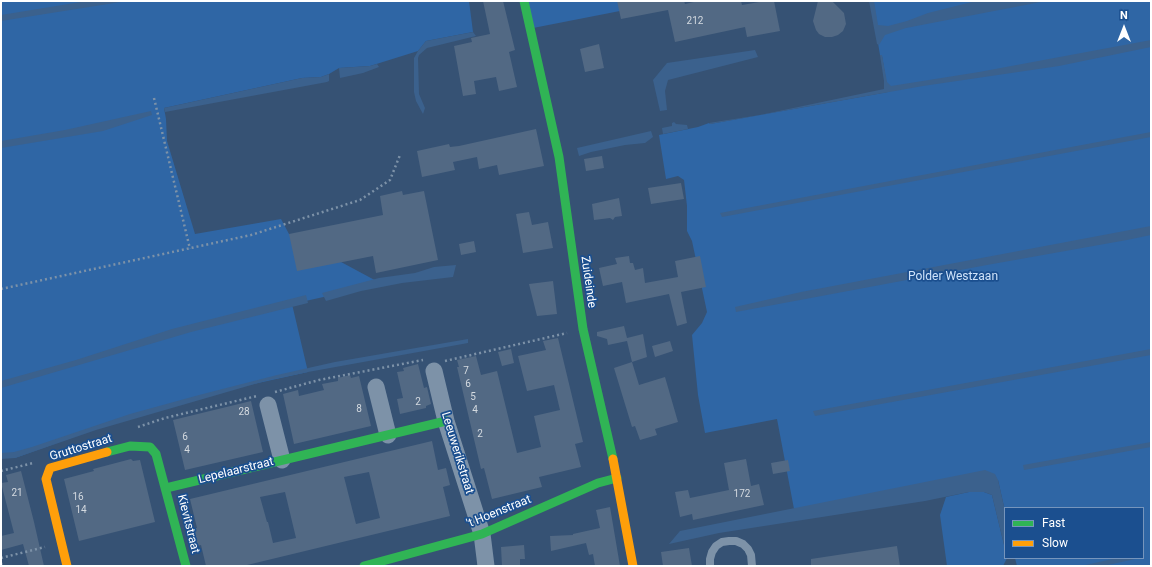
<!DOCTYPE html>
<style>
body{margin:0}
#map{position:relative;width:1152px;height:567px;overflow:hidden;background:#365274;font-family:Roboto,sans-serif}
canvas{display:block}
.frame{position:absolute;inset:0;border:2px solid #fff;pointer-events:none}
.legend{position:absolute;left:1004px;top:507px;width:140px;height:52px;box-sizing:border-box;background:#1b4f8f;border:1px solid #7695bc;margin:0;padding:5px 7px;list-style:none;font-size:12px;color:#fff}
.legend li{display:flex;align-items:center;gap:8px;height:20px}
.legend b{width:20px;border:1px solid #7695bc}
.north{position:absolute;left:1104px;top:8px;width:40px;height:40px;-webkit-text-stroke:3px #1b4f8f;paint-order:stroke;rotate:0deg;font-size:11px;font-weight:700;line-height:16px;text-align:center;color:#fff}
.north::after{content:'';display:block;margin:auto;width:14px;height:18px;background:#fff;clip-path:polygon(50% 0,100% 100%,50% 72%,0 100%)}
</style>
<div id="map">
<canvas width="1152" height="567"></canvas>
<div class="frame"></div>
<ul class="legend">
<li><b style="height:5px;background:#30b455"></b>Fast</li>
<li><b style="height:5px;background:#ff9f0a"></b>Slow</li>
</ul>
<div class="north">N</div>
</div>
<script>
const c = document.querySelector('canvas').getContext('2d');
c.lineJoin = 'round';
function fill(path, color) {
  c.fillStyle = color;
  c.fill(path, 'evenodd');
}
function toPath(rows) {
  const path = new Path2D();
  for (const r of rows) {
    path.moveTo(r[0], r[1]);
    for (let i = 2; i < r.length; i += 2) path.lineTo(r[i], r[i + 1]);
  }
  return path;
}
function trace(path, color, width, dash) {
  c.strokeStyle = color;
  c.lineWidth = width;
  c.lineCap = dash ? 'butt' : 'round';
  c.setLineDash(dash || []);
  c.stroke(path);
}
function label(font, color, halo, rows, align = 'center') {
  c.font = font + ' Roboto,sans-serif';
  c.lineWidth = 3.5;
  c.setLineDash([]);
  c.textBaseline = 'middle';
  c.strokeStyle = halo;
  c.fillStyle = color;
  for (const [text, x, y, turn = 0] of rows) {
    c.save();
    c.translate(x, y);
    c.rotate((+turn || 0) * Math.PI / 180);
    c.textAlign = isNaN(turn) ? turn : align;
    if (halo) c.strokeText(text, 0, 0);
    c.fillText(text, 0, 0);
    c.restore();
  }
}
const green = toPath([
 [1,1,469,1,473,32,426,41,418,51,370,66,339,68,329,74,321,77,302,78,164,108,166,119,167,141,195,234,281,219,289,234,382,284,292,304,308,372,249,385,127,418,15,458,1,458],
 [528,1,671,1,533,28],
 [871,1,1151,1,1151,566,1017,566,1015,558,1143,558,1143,508,1005,508,1005,511,998,480,794,509,777,419,705,433,698,395,692,335,702,323,707,312,692,241,687,231,687,206,684,180,678,176,666,179,659,135,698,127,709,123,710,124,888,92,882,56,880,55],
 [969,492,984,492,992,495,1005,549,1005,558,1007,558,1003,566,947,566,940,515,946,497]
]);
const water = toPath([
 [87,1,127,1,1,21,1,15],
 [869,1,874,1,878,25,888,26,907,21,928,13,976,1,1046,1,906,28,885,35,879,45,877,44],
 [473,32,476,36,427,48,419,55,418,58,419,94,425,108,423,114,416,101,414,92,414,58,418,51,426,41],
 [1151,40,1151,47,1059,66,923,86,710,124,709,123,760,115,884,89,884,81,880,55,882,55,887,82,891,86,979,72],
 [755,50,758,57,668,80,665,91,667,110,660,111,653,80,667,63],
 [377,64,379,67,363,73,340,78,339,68,370,66],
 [329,74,329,81,327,82,165,112,164,108,302,78,321,77],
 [151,111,152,115,103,131,1,148,1,141,65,130],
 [674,122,676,124,687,125,688,129,663,134,662,128,672,126,672,123],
 [651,131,653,137,645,143,625,145,591,152,579,156,577,148],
 [1151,132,1151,137,722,217,720,213],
 [1151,226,1151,235,1127,240,987,265,736,312,735,307,801,292],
 [456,265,453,277,402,283,361,291,326,301,322,293,379,278,415,273,434,267],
 [306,295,308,303,191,332,1,388,1,381,76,360,172,329],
 [468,339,468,343,308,372,265,381,96,430,15,458,1,459,1,453,14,452,32,447,130,414,199,395,277,375,335,362],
 [1151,349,1151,355,815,416,813,411],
 [1151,442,1151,447,1024,470,1023,465],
 [985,470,995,474,998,480,1005,511,1005,549,992,495,984,492,969,492,925,501,719,533,669,544,680,531],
 [1117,558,1140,558,1103,566,1081,566]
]);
const building = toPath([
 [483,1,503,1,515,50,509,52,517,87,499,91,496,77,474,81,476,94,463,96,454,46,472,42,471,38,490,34],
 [617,1,684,1,685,4,698,1,741,1,742,5,765,1,774,1,780,31,747,37,745,27,675,42,668,10,621,19],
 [818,1,832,1,844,13,846,24,843,31,838,35,832,37,825,37,819,34,816,30,813,21],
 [599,44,604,68,585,72,580,49],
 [536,129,544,166,499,175,497,165,479,169,477,157,453,162,455,170,422,177,417,151,449,144,450,147,459,146],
 [602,156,604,168,586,171,584,159],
 [681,183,684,199,651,204,648,188],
 [402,191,403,195,424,191,438,260,376,273,373,256,297,271,289,234,383,215,380,196],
 [619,198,622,216,615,217,613,220,610,218,594,220,592,204],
 [529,212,532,225,548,222,553,248,523,253,516,214],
 [474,241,476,252,461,255,459,244],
 [629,256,630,263,633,263,635,270,643,268,645,283,678,277,675,261,700,256,706,287,681,292,687,323,677,326,669,294,626,303,622,282,603,286,599,268,617,264,615,258],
 [553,281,557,314,537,316,529,284],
 [624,326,627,338,643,334,647,357,632,362,627,341,608,345,607,339,597,336,597,332],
 [558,338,583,442,575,444,581,467,539,477,542,487,492,499,484,468,481,469,457,367,459,367,457,360,476,356,481,375,497,371,517,453,541,447,534,416,560,410,554,385,527,391,518,356,546,350,543,341],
 [670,341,673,351,655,357,652,346],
 [511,349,514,363,502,366,498,352],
 [632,362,639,385,665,377,678,422,655,429,657,435,640,440,635,426,632,427,614,368],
 [418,364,424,388,427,387,431,404,426,406,426,408,400,414,397,399,403,398,397,372,404,371,403,368],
 [350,375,351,378,359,376,371,426,294,444,283,394,298,390,299,396,324,390,322,384,338,381,338,378],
 [251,401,263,452,185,470,173,420],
 [432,441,438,470,446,468,450,485,443,487,450,516,243,566,206,566,201,545,194,547,190,529,197,528,190,499],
 [369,472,380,518,356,524,344,477],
 [285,492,296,538,273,543,268,522,267,522,260,497],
 [131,459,133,461,140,460,155,522,79,541,64,479,94,471,93,469],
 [746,459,751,486,759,484,764,505,693,520,692,514,680,517,675,492,688,490,690,498,729,490,724,463],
 [788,460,790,471,773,474,771,463],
 [21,471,34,522,44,566,29,566,23,544,1,550,1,536,14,533,1,483,8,482,6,475],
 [610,507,620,566,595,566,593,554,589,555,586,543,551,551,550,536,573,535,573,534,600,528,596,510],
 [524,545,525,559,520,559,520,566,502,566,501,547],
 [897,546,900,566,811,566,811,559],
 [689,548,692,566,663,566,661,552]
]);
const path = toPath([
 [154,98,190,249],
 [1,289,251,235,360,200,390,180,400,155],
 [445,361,567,333],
 [275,392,319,380,423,360],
 [138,427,165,418,257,396],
 [1,471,33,463],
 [1,558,45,547],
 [1,563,2,566]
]);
const lane = toPath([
 [710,566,710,559,712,552,716,546,722,542,729,541,736,541,743,544,748,549,751,555,752,566]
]);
const street = toPath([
 [434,371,446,421,482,534,486,566],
 [376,387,388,435],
 [268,405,282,460]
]);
const fast = toPath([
 [524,1,559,157,583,329,613,459],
 [107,452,130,446,150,447,156,454,186,566],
 [166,488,446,421],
 [364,566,482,534,598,483,617,478]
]);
const slow = toPath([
 [613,459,633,566],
 [67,566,46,479,50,468,107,452]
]);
const numberNames = [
 ["212",695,21],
 ["7",466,371],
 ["6",468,384],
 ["5",473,397],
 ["2",418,402],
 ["8",359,409],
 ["4",475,410],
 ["28",244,412],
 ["2",480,434],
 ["6",185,437],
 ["4",187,450],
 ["21",17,493],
 ["172",742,494],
 ["16",78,497],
 ["14",81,510]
];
const parkNames = [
 ["Polder Westzaan",953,277]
];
const streetNames = [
 ["Zuideinde",588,282,82],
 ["Gruttostraat",81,448,-17],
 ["Leeuwerikstraat",457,453,73],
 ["Lepelaarstraat",236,471,-14],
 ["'t Hoenstraat",499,512,-22],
 ["Kievitstraat",188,524,76]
];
fill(green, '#2f66a5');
fill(water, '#3b618d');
fill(building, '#526984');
trace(path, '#7d92a8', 2.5, [2, 3]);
trace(lane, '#7d92a8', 8);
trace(street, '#7d92a8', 17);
trace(fast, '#30b455', 9);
trace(slow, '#ff9f0a', 9);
label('10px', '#d4dae0', null, numberNames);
label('12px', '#cfe3fa', '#1b4f8f', parkNames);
label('12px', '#fff', '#1b4f8f', streetNames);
</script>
